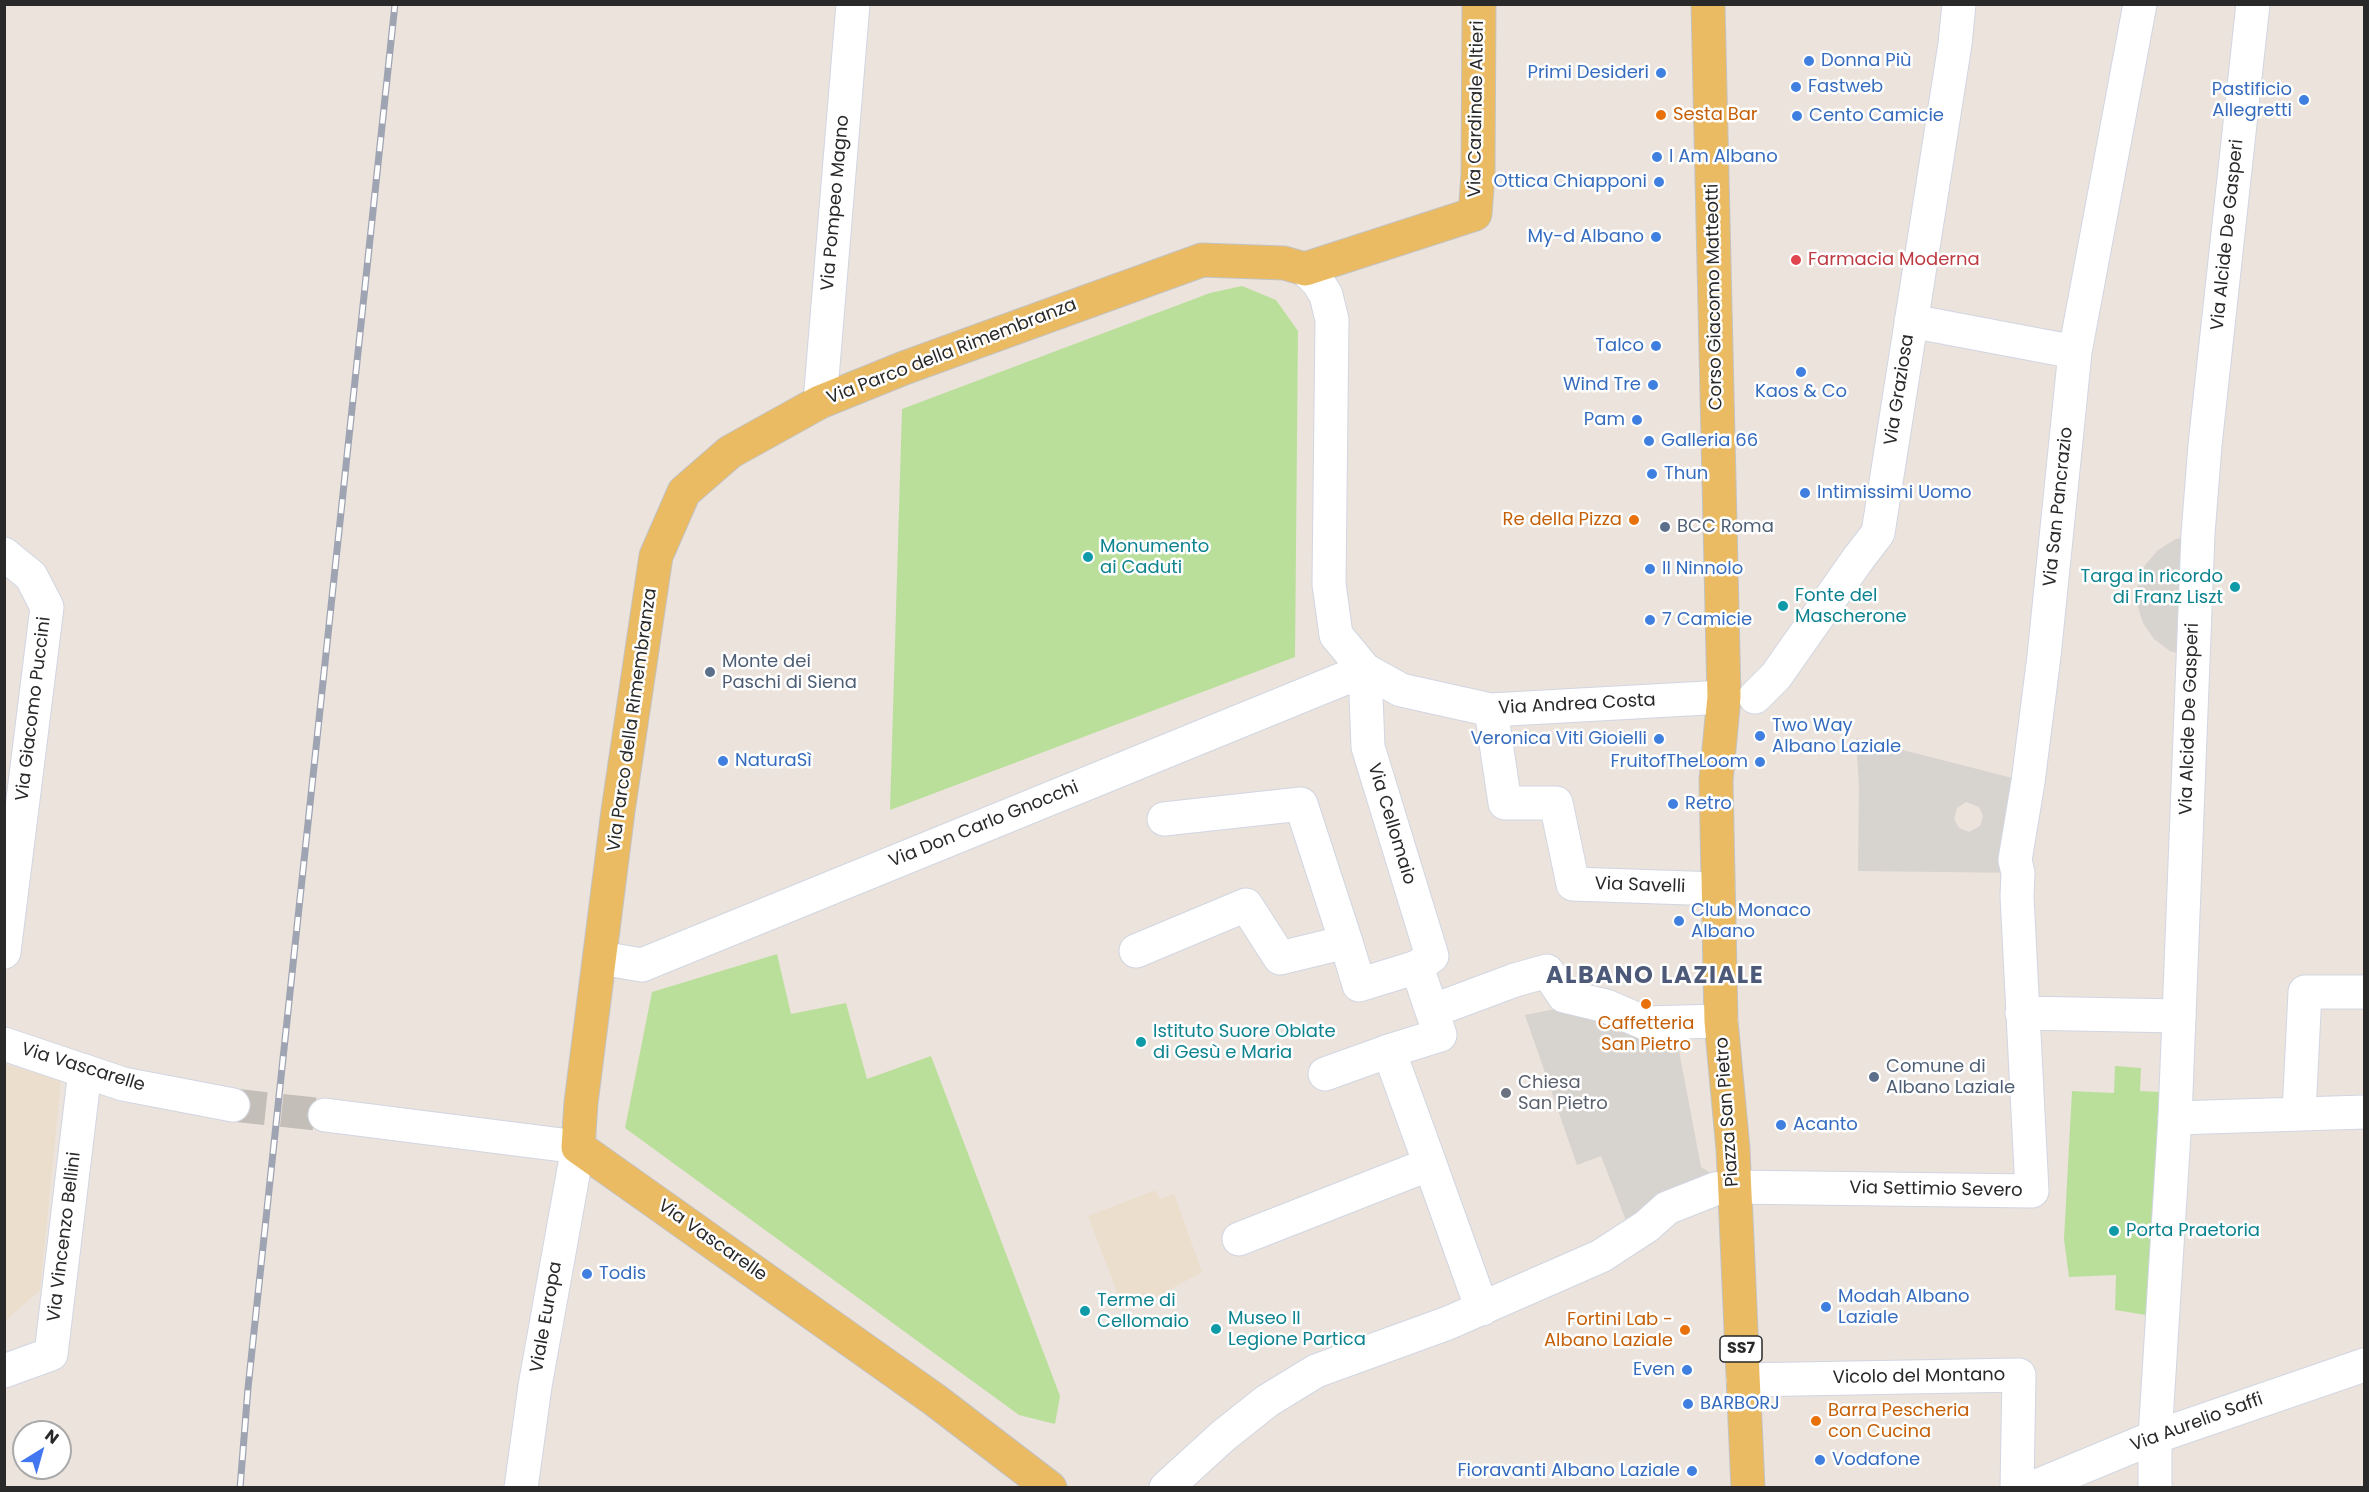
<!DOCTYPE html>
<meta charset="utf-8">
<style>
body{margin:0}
#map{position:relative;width:2369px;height:1492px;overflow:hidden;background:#ebe3dc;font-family:Poppins,sans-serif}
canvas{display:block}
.frame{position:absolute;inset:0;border:6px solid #292929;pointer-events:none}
.north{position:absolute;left:12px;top:1420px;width:60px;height:60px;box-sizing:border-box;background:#fff;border:2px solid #a9a9a9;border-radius:50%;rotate:37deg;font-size:16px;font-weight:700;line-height:24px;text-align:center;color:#292929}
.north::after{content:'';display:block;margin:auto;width:21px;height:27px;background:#4376f1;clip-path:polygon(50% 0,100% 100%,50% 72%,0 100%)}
</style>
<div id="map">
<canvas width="2369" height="1492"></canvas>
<div class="frame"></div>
<div class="north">N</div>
</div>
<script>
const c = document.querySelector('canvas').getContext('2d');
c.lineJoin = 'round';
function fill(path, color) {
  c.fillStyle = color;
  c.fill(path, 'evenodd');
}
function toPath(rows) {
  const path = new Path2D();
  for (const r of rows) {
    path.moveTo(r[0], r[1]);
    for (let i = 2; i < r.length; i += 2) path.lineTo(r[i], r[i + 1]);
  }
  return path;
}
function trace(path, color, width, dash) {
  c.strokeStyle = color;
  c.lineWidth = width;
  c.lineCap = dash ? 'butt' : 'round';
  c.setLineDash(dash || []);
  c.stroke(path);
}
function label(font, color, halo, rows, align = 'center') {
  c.font = font + ' Poppins,sans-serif';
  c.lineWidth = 5;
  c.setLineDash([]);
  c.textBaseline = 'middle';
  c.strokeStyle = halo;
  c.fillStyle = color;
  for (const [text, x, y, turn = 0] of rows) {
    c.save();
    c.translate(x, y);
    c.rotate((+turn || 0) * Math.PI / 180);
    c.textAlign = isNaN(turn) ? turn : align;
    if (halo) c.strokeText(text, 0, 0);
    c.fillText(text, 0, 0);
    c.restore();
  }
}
const education = toPath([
 [4,1064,61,1079,40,1290,5,1321],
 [1156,1190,1160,1199,1174,1194,1202,1272,1156,1297,1124,1310,1088,1216]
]);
const green = toPath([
 [1242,286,1276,300,1298,331,1295,657,890,810,902,409,1210,293],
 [777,954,791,1014,846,1003,867,1079,931,1056,1060,1396,1055,1424,1019,1415,625,1128,652,992],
 [2115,1066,2141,1068,2140,1091,2161,1092,2158,1317,2115,1310,2116,1275,2069,1277,2064,1239,2072,1091,2114,1093]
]);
const plaza = toPath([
 [2198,534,2193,658,2170,651,2154,639,2143,623,2137,604,2138,584,2145,565,2158,550,2176,539],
 [1856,738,2028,782,2028,873,1858,871,1859,787],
 [1966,802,1979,807,1983,816,1980,826,1969,832,1959,828,1954,819,1957,808],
 [1560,1008,1676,1035,1701,1167,1712,1174,1632,1236,1601,1156,1577,1165,1525,1015]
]);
const tertiaryTunnel = toPath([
 [233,1105,325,1115]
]);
const pedestrian = toPath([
 [1365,670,1368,747,1432,956,1417,967],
 [1755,697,1776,676,1858,559],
 [1164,819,1301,804,1346,942],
 [1515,980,1547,971,1564,996,1606,1006,1645,1023,1721,1021],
 [1325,1074,1389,1051]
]);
const minor = toPath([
 [1305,269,1318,282,1326,295,1332,320,1329,584,1336,635,1365,670,1401,690,1491,710,1724,697],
 [1911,321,2075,352],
 [820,402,853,4],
 [4,554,31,576,47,607,4,952],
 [1858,559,1878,533,1955,44,1959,4],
 [1491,710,1505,803,1556,803,1573,884,1718,889],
 [1136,951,1246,905,1280,958,1346,942,1359,985,1417,967,1440,1035,1389,1051,1430,1164],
 [601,958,642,965,1365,670],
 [1432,1011,1515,980],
 [2022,1013,2179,1016],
 [2299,1113,2305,992,2364,992],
 [2175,1118,2364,1112],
 [1239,1239,1430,1164,1482,1309],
 [4,1371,51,1354,85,1071],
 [1743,1380,2019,1375,2017,1488],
 [521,1488,535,1386,578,1147],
 [1166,1488,1223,1436,1267,1401,1316,1371,1448,1323,1601,1256,1647,1226,1667,1208,1715,1189,1734,1187,2032,1191,2017,896,2018,873,2015,860,2028,782,2044,656,2075,352,2140,4],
 [2032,1488,2155,1437,2364,1365]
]);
const tertiary = toPath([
 [4,1044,123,1084,233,1105],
 [325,1115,578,1147],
 [2155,1488,2155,1437,2175,1118,2198,534,2205,445,2253,4]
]);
const primary = toPath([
 [1708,4,1724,697,1716,780,1721,1021,1733,1149,1748,1488],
 [1050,1488,935,1400,578,1147,581,1103,618,811,656,556,684,492,730,452,820,402,904,368,1202,260,1284,263,1305,269,1475,214,1478,175,1479,4]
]);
const rail = toPath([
 [240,1488,248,1388,395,4]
]);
const markers = [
 [1809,61,6,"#3f7fe0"],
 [1661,73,6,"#3f7fe0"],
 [1796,87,6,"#3f7fe0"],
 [2304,100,6,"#3f7fe0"],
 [1661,115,6,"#e8710a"],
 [1797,116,6,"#3f7fe0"],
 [1657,157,6,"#3f7fe0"],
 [1659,182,6,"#3f7fe0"],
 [1656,237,6,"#3f7fe0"],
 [1796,260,6,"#e0444e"],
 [1656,346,6,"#3f7fe0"],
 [1801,372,6,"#3f7fe0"],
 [1653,385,6,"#3f7fe0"],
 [1637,420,6,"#3f7fe0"],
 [1649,441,6,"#3f7fe0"],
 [1652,474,6,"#3f7fe0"],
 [1805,493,6,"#3f7fe0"],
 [1634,520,6,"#e8710a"],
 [1665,527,6,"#5c6f8a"],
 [1088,557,6,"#0f9aa8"],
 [1650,569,6,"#3f7fe0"],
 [2235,587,6,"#0f9aa8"],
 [1783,606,6,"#0f9aa8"],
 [1650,620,6,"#3f7fe0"],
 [710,672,6,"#5c6f8a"],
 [1760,736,6,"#3f7fe0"],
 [1659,739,6,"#3f7fe0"],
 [723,761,6,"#3f7fe0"],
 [1760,762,6,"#3f7fe0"],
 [1673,804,6,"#3f7fe0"],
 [1679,921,6,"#3f7fe0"],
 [1646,1004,6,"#e8710a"],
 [1141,1042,6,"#0f9aa8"],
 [1874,1077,6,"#5c6f8a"],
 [1506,1093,6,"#6b7280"],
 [1781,1125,6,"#3f7fe0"],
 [2114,1231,6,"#0f9aa8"],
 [587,1274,6,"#3f7fe0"],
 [1826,1307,6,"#3f7fe0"],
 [1085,1311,6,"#0f9aa8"],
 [1216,1329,6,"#0f9aa8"],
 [1685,1330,6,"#e8710a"],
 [1687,1370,6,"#3f7fe0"],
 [1688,1404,6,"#3f7fe0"],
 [1816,1421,6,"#e8710a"],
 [1820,1460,6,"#3f7fe0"],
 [1692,1471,6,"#3f7fe0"]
];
const shields = [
 [1741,1349,42]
];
const shieldNames = [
 ["SS7",1741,1349]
];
const shopNames = [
 ["Donna Più",1821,61],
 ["Primi Desideri",1649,73,"right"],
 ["Fastweb",1808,87],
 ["Pastificio",2292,90,"right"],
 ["Allegretti",2292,111,"right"],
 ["Cento Camicie",1809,116],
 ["I Am Albano",1669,157],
 ["Ottica Chiapponi",1647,182,"right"],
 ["My-d Albano",1644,237,"right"],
 ["Talco",1644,346,"right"],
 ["Wind Tre",1641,385,"right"],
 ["Kaos & Co",1801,392,"center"],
 ["Pam",1625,420,"right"],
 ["Galleria 66",1661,441],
 ["Thun",1664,474],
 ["Intimissimi Uomo",1817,493],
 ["Il Ninnolo",1662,569],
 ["7 Camicie",1662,620],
 ["Two Way",1772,726],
 ["Albano Laziale",1772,747],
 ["Veronica Viti Gioielli",1647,739,"right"],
 ["NaturaSì",735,761],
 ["FruitofTheLoom",1748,762,"right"],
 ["Retro",1685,804],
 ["Club Monaco",1691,911],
 ["Albano",1691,932],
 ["Acanto",1793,1125],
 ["Todis",599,1274],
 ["Modah Albano",1838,1297],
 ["Laziale",1838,1318],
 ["Even",1675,1370,"right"],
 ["BARBORJ",1700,1404],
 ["Vodafone",1832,1460],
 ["Fioravanti Albano Laziale",1680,1471,"right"]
];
const streetNames = [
 ["Via Cardinale Altieri",1477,109,-89],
 ["Via Pompeo Magno",836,203,-85],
 ["Via Alcide De Gasperi",2228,235,-84],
 ["Corso Giacomo Matteotti",1715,297,-91],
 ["Via Parco della Rimembranza",952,352,-21],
 ["Via Graziosa",1900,390,-81],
 ["Via San Pancrazio",2059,507,-84],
 ["Via Andrea Costa",1577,705,-3],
 ["Via Giacomo Puccini",34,709,-83],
 ["Via Alcide De Gasperi",2190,719,-88],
 ["Via Parco della Rimembranza",633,720,-82],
 ["Via Cellomaio",1391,824,73],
 ["Via Don Carlo Gnocchi",984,825,-22],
 ["Via Savelli",1640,886,2],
 ["Via Vascarelle",83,1068,17],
 ["Piazza San Pietro",1728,1112,-94],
 ["Via Settimio Severo",1936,1190,1],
 ["Via Vincenzo Bellini",65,1237,-83],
 ["Via Vascarelle",712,1241,35],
 ["Viale Europa",547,1317,-80],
 ["Vicolo del Montano",1919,1377,-1],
 ["Via Aurelio Saffi",2197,1423,-20]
];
const foodNames = [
 ["Sesta Bar",1673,115],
 ["Re della Pizza",1622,520,"right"],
 ["Caffetteria",1646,1024,"center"],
 ["San Pietro",1646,1045,"center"],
 ["Fortini Lab -",1673,1320,"right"],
 ["Albano Laziale",1673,1341,"right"],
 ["Barra Pescheria",1828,1411],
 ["con Cucina",1828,1432]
];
const healthNames = [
 ["Farmacia Moderna",1808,260]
];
const serviceNames = [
 ["BCC Roma",1677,527],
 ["Monte dei",722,662],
 ["Paschi di Siena",722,683],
 ["Comune di",1886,1067],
 ["Albano Laziale",1886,1088]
];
const cultureNames = [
 ["Monumento",1100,547],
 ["ai Caduti",1100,568],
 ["Targa in ricordo",2223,577,"right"],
 ["di Franz Liszt",2223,598,"right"],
 ["Fonte del",1795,596],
 ["Mascherone",1795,617],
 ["Istituto Suore Oblate",1153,1032],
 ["di Gesù e Maria",1153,1053],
 ["Porta Praetoria",2126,1231],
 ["Terme di",1097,1301],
 ["Cellomaio",1097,1322],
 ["Museo II",1228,1319],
 ["Legione Partica",1228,1340]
];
const worshipNames = [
 ["Chiesa",1518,1083],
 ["San Pietro",1518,1104]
];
const districtNames = [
 ["ALBANO LAZIALE",1655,977]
];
fill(education, '#ecdecc');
fill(green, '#badf9b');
fill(plaza, '#d7d3cf');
trace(tertiaryTunnel, '#c4beb8', 33, [33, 16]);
trace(pedestrian, '#d1d6e2', 35);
trace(minor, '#d1d6e2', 35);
trace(tertiary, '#d1d6e2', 35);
trace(primary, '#c3c3c3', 35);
trace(pedestrian, '#fff', 33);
trace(minor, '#fff', 33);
trace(tertiary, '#fff', 33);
trace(primary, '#eabb62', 33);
trace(rail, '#9fa4b3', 7);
trace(rail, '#fff', 4.5, [14]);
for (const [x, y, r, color] of markers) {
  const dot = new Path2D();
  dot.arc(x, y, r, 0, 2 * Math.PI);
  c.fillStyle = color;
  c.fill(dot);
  trace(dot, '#fff', 2);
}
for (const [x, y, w] of shields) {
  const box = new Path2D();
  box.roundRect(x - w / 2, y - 13, w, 26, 4.5);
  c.fillStyle = '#fff';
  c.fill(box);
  trace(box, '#292929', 1.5);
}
label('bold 16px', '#292929', null, shieldNames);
label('18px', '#366cbe', '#fff', shopNames, 'left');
label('18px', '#292929', '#fff', streetNames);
label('18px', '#c56008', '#fff', foodNames, 'left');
label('18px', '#be3a42', '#fff', healthNames, 'left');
label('18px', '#4e5e75', '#fff', serviceNames, 'left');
label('18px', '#0d838f', '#fff', cultureNames, 'left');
label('18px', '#5b616d', '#fff', worshipNames, 'left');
c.letterSpacing = '1.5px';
label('bold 24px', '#4c5978', '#fff', districtNames);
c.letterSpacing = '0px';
</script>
